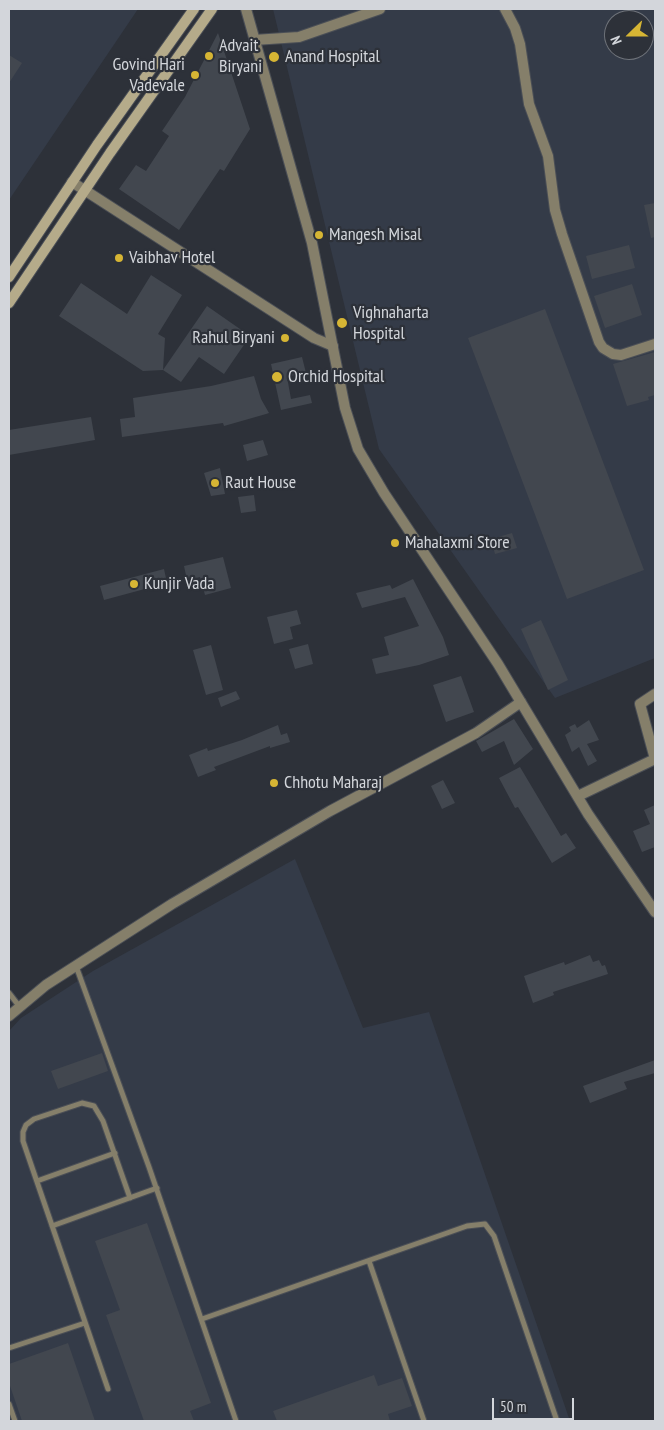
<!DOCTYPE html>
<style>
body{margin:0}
#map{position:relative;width:664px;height:1430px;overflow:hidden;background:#2d3139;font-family:"PT Sans Narrow",sans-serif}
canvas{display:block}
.frame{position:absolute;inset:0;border:10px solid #d3d6db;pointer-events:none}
.north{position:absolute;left:604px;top:10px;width:50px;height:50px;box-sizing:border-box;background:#2d3139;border:1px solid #6f737a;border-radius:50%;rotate:248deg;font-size:14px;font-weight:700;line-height:20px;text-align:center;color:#d3d6db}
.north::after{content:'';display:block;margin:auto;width:18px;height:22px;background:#d6b534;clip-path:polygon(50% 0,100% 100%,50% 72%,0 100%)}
.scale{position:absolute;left:492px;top:1398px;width:82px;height:22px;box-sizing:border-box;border:2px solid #d3d6db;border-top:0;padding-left:6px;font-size:15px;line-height:18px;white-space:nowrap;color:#d3d6db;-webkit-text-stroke:4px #2d3139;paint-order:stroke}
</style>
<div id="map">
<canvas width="664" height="1430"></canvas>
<div class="frame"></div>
<div class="north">N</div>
<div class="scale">50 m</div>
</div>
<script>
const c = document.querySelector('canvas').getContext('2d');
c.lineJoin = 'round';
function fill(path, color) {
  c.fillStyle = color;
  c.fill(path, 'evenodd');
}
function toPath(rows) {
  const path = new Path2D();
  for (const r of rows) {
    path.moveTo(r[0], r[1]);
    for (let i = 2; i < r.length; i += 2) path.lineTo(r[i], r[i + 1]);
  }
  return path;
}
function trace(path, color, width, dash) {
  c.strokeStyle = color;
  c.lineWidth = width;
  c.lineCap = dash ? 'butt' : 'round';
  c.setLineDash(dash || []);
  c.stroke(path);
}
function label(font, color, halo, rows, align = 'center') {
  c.font = font + ' "PT Sans Narrow",sans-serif';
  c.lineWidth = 4.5;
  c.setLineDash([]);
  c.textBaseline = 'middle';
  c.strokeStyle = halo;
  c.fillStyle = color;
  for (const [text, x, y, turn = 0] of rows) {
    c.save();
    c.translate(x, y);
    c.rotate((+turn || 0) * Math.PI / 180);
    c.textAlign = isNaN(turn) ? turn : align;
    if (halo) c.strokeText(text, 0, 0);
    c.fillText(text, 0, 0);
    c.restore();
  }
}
const built = toPath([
 [9,9,138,9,9,200],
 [273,9,655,9,655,658,555,698,379,449],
 [614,20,644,20,644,50,614,50],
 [295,859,363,1028,429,1012,570,1421,9,1421,9,1031,21,1018,93,971]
]);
const building = toPath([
 [218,33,250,129,224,171,220,169,179,230,119,189,136,165,146,171,169,136,162,131,185,97],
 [9,55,22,63,9,83],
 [655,203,655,237,651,238,644,205],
 [629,245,635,268,592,279,586,256],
 [151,275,182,295,158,334,165,338,163,370,143,371,59,316,81,283,127,314],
 [632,284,642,315,605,328,594,296],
 [207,306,250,336,224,374,199,357,181,382,163,370],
 [545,309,644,570,567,599,468,338],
 [655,352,655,395,648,397,649,400,627,406,613,364],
 [302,357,306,373,287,377,291,399,310,395,312,403,281,410,271,364],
 [254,376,261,399,269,413,266,414,224,426,223,423,122,437,120,419,135,417,133,398,211,386],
 [91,417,95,440,9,455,9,430],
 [263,440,268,455,247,461,243,445],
 [220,468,225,494,211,496,204,473],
 [254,495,256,511,241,513,238,497],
 [512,533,517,548,495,554,491,539],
 [223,557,231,588,205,595,200,577,187,580,184,566],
 [164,569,167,583,104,600,100,586],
 [413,579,443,637,449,655,419,665,376,674,372,659,389,655,384,637,419,626,405,597,362,608,356,593,390,585,392,589],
 [297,610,301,624,290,627,293,639,274,644,267,617],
 [541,620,568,680,548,690,521,629],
 [308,644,313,664,295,669,289,649],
 [211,645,223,690,206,695,193,650],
 [461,676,474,712,446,722,433,685],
 [236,691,240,699,221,707,218,698],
 [514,719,533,749,514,765,504,741,482,752,476,741],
 [589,720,599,740,587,744,597,761,588,766,579,747,572,752,565,735,571,731,569,727,575,724,577,728],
 [278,725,281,735,287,733,290,742,270,748,270,746,214,767,216,770,198,777,189,755,207,748,208,751,242,740],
 [520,767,561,836,566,833,576,848,552,863,518,807,515,808,499,778],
 [443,780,455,803,442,809,431,786],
 [655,805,655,847,642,852,633,831,650,824,644,810],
 [590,955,593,962,599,960,602,966,605,965,608,974,553,992,554,995,533,1003,524,976,564,962,565,965],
 [102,1053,108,1071,58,1089,51,1071],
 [655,1060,655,1073,624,1082,627,1089,590,1103,583,1086],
 [147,1223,211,1403,190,1411,194,1421,144,1421,106,1315,120,1310,95,1241],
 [68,1343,95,1421,22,1421,9,1383,9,1364],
 [374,1375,378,1386,402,1378,412,1406,388,1414,390,1421,277,1421,273,1411]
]);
const service = toPath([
 [76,966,149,1167,236,1421],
 [9,993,19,1006],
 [37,1181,115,1153],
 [52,1226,157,1188],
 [369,1261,424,1421],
 [202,1319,467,1226,485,1224,494,1236,557,1421],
 [9,1348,85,1323],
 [108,1389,23,1141,23,1132,26,1125,34,1119,82,1103,94,1106,103,1121,130,1198],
 [9,1404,15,1421]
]);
const minor = toPath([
 [505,9,515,28,520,44,529,104,548,156,555,210,562,234,599,342,603,348,613,354,621,355,655,344],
 [254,40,299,37,380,9],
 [72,182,314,338,333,346],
 [655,759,640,704,655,694],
 [578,796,655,759]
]);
const tertiary = toPath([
 [246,9,312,243,345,408,358,449,384,493,498,664,588,814,655,912],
 [9,1016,46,985,172,904,330,811,476,733,521,702]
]);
const secondary = toPath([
 [9,277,97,145,194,9],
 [9,303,110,153,212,9]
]);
const markers = [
 [209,56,5,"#d6b534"],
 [274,57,6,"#d6b534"],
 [195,75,5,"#d6b534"],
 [319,235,5,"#d6b534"],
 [119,258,5,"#d6b534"],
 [342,323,6,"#d6b534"],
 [285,338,5,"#d6b534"],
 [277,377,6,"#d6b534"],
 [215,483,5,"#d6b534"],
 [395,543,5,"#d6b534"],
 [134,584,5,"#d6b534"],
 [274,783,5,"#d6b534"]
];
const poiNames = [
 ["Advait",219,46],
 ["Biryani",219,67],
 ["Anand Hospital",285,57],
 ["Govind Hari",185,65,"right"],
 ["Vadevale",185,86,"right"],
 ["Mangesh Misal",329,235],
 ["Vaibhav Hotel",129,258],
 ["Vighnaharta",353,313],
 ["Hospital",353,334],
 ["Rahul Biryani",275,338,"right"],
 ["Orchid Hospital",288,377],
 ["Raut House",225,483],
 ["Mahalaxmi Store",405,543],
 ["Kunjir Vada",144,584],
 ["Chhotu Maharaj",284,783]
];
fill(built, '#343b48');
fill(building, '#42474f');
trace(service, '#4b4f56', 7);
trace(minor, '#4b4f56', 12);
trace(tertiary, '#4b4f56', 12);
trace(secondary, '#4b4f56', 12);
trace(service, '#857f6a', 5);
trace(minor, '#857f6a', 10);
trace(tertiary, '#857f6a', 10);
trace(secondary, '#b5ab8a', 10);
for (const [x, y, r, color] of markers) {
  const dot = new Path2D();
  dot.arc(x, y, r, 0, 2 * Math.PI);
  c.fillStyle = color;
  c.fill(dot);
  trace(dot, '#2d3139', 2);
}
label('18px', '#d3d6db', '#2d3139', poiNames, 'left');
</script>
